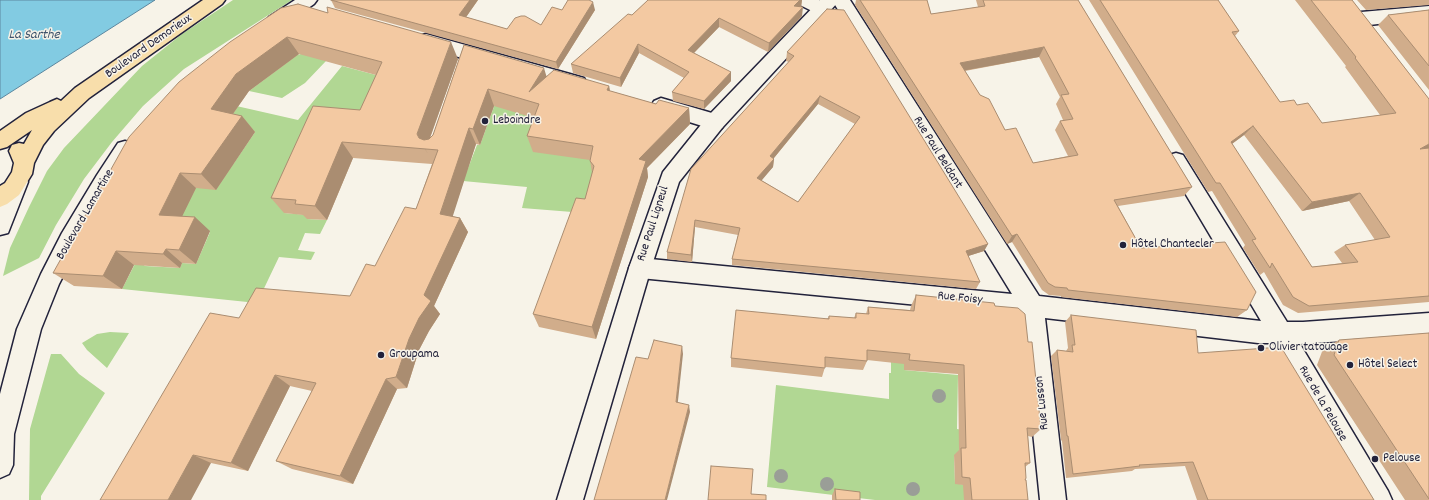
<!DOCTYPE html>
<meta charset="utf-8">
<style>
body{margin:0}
canvas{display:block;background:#f7f3e8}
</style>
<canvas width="1429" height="500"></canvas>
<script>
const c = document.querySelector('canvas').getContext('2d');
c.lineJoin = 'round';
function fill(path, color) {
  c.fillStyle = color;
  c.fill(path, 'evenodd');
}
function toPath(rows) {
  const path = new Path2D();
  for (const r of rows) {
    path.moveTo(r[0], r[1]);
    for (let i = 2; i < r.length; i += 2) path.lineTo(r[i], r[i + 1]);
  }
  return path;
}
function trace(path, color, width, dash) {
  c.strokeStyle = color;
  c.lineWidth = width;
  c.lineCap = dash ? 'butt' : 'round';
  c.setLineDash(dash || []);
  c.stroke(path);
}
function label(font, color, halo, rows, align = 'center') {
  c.font = font + ' Dekko,sans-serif';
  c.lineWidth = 3;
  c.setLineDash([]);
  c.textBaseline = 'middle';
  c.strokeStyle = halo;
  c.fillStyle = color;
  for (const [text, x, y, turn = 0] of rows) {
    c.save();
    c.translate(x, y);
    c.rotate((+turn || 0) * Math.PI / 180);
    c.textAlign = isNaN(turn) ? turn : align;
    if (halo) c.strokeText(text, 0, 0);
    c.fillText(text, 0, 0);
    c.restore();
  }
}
const green = toPath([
 [233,0,292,0,184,69,143,106,112,142,84,179,56,225,39,258,3,276,10,248,29,207,47,171,64,148,142,66,182,34],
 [305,53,326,61,305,83,282,98,249,91,297,55],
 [342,66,391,79,284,213,308,215,307,219,327,220,320,234,305,233,298,250,315,252,311,260,279,257,257,303,122,289,137,260,145,266,180,268,182,263,196,264,210,232,163,229,200,179,234,163,255,132,217,124,232,105,298,120],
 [496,101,531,104,601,162,610,215,522,208,527,187,463,181,477,145,480,145],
 [110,332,129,333,107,368,87,350,82,343,97,334],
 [51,354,61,354,79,374,105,393,41,496,41,500,29,500,30,429],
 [891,362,905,363,904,370,958,375,957,429,963,430,964,444,959,443,959,456,954,455,955,483,964,485,965,500,875,500,767,487,776,385,889,399,889,373,891,373]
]);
const water = toPath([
 [0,0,155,0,0,99,0,0]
]);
const street = toPath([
 [295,0,317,0,314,4,281,27,275,29,269,27,266,22,269,17,295,0],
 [795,0,819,0,828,5,831,10,828,15,822,16,798,4,795,0],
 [832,0,850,0,1039,296,1261,321,1166,161,1169,155,1176,153,1183,155,1287,322,1303,322,1429,313,1429,335,1300,344,1388,491,1392,500,1364,500,1274,343,1258,343,1045,318,1066,500,1040,500,1021,315,640,278,632,275,629,268,632,261,640,258,1012,294,832,0],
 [1429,6,1429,18,1361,26,1355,24,1352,19,1355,14,1361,12,1429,6],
 [426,34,577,76,584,78,587,83,584,88,577,90,419,46,417,41,419,36,426,34],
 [661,98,722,116,725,122,722,128,715,130,654,111,651,106,654,101,661,98],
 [125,141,132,143,135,149,111,187,78,247,59,284,41,329,14,434,13,465,9,474,0,478,0,394,17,329,41,274,62,233,97,175,118,143,125,141]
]);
const secondary = toPath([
 [820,0,840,0,722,128,679,182,651,268,583,500,557,500,629,268,663,172,708,116,820,0],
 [18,173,25,176,28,182,8,233,0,235,0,200,11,176,18,173]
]);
const primary = toPath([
 [203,0,225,0,222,4,89,98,54,131,43,145,34,163,32,174,19,195,7,204,0,207,0,186,5,183,12,172,14,163,9,151,12,145,19,143,24,144,32,130,7,147,0,149,0,131,26,113,50,102,57,99,61,101,75,88,203,0]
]);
const trees = [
 [939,396],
 [781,476],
 [827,484],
 [913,489]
];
const wall = toPath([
 [331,0,478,0,466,17,507,29,541,25,562,10,595,10,558,69,335,8],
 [648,0,802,0,801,7,802,16,768,52,719,27,694,53,731,81,704,109,673,101,672,92,684,78,639,53,621,87,573,73,571,64,632,15],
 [856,0,927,0,931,14,978,7,976,0,1078,0,1192,187,1184,196,1118,206,1141,248,1247,310,1237,317,1061,297,1061,296,1049,295,1042,290,1012,242,1007,244,855,5],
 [1039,57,1060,97,1056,104,1063,120,1060,121,1055,130,1068,156,1033,163,1005,130,980,95,965,71],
 [1089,0,1218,0,1239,31,1235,36,1280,102,1297,105,1322,123,1380,115,1345,67,1346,66,1295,0,1352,0,1429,99,1429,302,1298,313,1283,305,1264,272,1260,275,1243,248,1245,245,1212,191,1208,192],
 [1244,135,1302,211,1349,201,1375,240,1345,245,1334,252,1342,263,1312,267,1232,144],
 [1357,0,1429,0,1429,5,1366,10],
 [281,8,458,59,430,138,433,135,464,45,547,76,609,86,610,91,656,104,689,108,690,124,647,168,648,177,596,339,539,327,533,314,585,199,592,173,590,160,533,152,527,136,534,118,494,106,480,145,476,144,452,216,460,218,468,232,434,306,440,314,429,331,419,350,407,388,397,389,353,484,292,469,276,461,312,391,290,386,248,471,211,463,100,500,239,318,350,296,375,266,416,209,432,164,353,158,327,220,307,219,303,215,284,213,271,198,360,110,376,75,299,54,249,91,233,114,242,116,255,132,216,190,196,188,182,216,210,231,196,264,182,263,180,268,134,265,122,289,74,286,53,273],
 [827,9,988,244,984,251,968,256,980,282,976,289,732,265,732,259,738,235,695,227,692,262,667,259,667,252,789,62,786,61,787,52],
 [818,104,855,124,798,202,761,180,773,167,774,158],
 [1429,10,1429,90,1378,25,1388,15],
 [916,295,995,306,1028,342,1041,429,1032,437,1028,436,1030,463,1025,467,1025,480,1028,500,964,500,963,485,955,484,954,455,959,450,958,374,904,370,904,364,867,360,867,361,863,370,825,367,822,377,731,367,731,358,828,318,829,316,854,318,856,313,866,314,868,307,910,310,911,306],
 [1071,315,1198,353,1374,500,1197,500,1185,466,1135,469,1132,471,1066,478,1062,441,1061,440,1051,356,1057,350,1066,351,1068,348,1065,322],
 [1429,333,1429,500,1405,500,1317,365,1323,349,1339,340],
 [835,489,860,500,832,500,832,495]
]);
const shadedWall = toPath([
 [470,0,478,0,462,23,459,15],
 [800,0,802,0,801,7,794,6],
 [593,2,595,10,558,69,556,62],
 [803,7,802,16,768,52,769,43],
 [719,18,719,27,688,59,688,50],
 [287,37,299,54,249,91,225,125,211,109,236,74],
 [451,42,458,59,426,149,425,149,428,154,417,134],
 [638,44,639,53,621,87,620,78],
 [1044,47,1039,57,956,72,960,63],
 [544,68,549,85,529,92],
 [731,72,731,81,704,109,704,101],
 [609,86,612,102,607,90],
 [488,89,494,106,480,145,473,129],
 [820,96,818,104,769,164,770,156],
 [689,108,690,124,647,168,648,177,596,339,592,327,639,159],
 [242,116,255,132,216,190,201,174],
 [1253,126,1244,135,1222,151,1231,142],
 [469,128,476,144,449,228,440,214],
 [342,142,353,158,327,220,315,206],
 [1429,144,1429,148,1420,149],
 [774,159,773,167,757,186,757,178],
 [180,173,196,188,176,229,159,215],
 [1360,193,1349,201,1302,211,1312,202],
 [195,217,210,231,196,264,179,250],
 [460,218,468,232,434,306,440,314,429,331,419,350,407,388,396,377,409,339,424,295],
 [695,220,695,227,692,262,691,255],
 [1017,234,1012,242,1007,244,1012,236],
 [988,244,984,251,962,258,966,251],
 [166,249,182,263,180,268,163,254],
 [116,251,134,265,122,289,103,276],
 [682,346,683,354,677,410,676,402],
 [275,375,290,386,248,471,231,463],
 [386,379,397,389,353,484,340,476],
 [689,405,690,412,667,500,665,500],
 [193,455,211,463,191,500,168,500]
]);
const building = toPath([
 [331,0,470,0,459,15,507,29,515,18,521,16,525,16,541,25,552,7,562,10,568,0,589,0,593,2,556,62,331,0],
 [648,0,800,0,794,6,803,7,769,43,719,18,688,50,731,72,704,101,672,92,689,72,638,44,620,78,571,64,628,14,632,15,648,0],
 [860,0,927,0,931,14,985,6,983,0,1078,0,1192,187,1114,200,1141,248,1225,242,1256,292,1247,310,1068,290,1067,288,1055,287,1048,283,1017,234,1012,236,860,0],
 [1044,47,1069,94,1061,95,1073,119,1060,121,1078,155,1033,163,1016,128,1005,130,989,99,980,95,960,63,1044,47],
 [1100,0,1218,0,1239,31,1232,32,1280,102,1294,100,1297,105,1308,103,1322,123,1396,113,1355,58,1356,57,1311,0,1352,0,1429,99,1429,144,1420,149,1429,148,1429,296,1309,306,1293,297,1272,263,1270,268,1252,240,1256,239,1220,183,1216,183,1100,0],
 [1253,126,1312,202,1360,193,1390,237,1345,245,1358,262,1312,267,1231,142,1253,126],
 [298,4,328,13,327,7,451,42,417,134,419,138,424,140,429,139,433,135,464,45,544,68,529,92,554,70,609,86,607,90,656,104,659,100,689,108,639,159,646,161,592,327,533,314,576,198,585,199,594,166,590,161,593,146,527,136,539,104,488,89,473,129,469,128,440,214,460,218,424,295,431,301,419,318,409,339,396,377,386,379,340,476,276,461,316,383,275,375,231,463,193,455,168,500,100,500,210,313,239,318,256,288,350,296,366,264,375,266,405,207,416,209,438,150,342,142,315,206,295,204,296,200,271,198,313,106,360,110,382,62,287,37,236,74,211,109,242,116,201,174,180,173,159,215,195,217,179,250,166,249,163,254,116,251,103,276,53,273,129,137,179,82,230,42,281,8,298,4],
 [827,9,844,10,988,244,966,251,980,282,732,259,740,228,695,220,691,255,667,252,691,169,794,56,787,52,827,9],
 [820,96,860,117,798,202,757,178,774,159,770,156,820,96],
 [1429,10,1429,66,1388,15,1429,10],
 [916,295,994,303,995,306,1018,308,1025,314,1028,342,1032,342,1041,429,1027,428,1030,463,1025,463,1026,478,1025,480,1026,480,1028,500,972,500,970,478,962,477,961,448,966,448,964,365,909,360,910,354,867,350,867,361,825,357,825,368,731,358,736,310,829,319,829,316,856,318,856,313,869,314,868,307,914,311,916,295],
 [1071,315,1196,330,1198,353,1281,347,1374,500,1208,500,1193,462,1139,465,1140,466,1073,474,1068,436,1067,436,1057,350,1073,352,1072,345,1075,345,1071,315],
 [1429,333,1429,499,1334,355,1339,340,1429,333],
 [654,340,682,346,676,402,689,405,665,500,594,500,636,357,648,359,654,340],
 [711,466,753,469,751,494,766,495,766,500,708,500,711,466],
 [835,489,860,492,860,500,836,500,835,489]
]);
const markers = [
 [485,121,4,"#22223b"],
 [1123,245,4,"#22223b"],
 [1261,348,4,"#22223b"],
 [381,355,4,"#22223b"],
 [1350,365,4,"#22223b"],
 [1375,459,4,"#22223b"]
];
const streetNames = [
 ["Boulevard Demorieux",149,47,-35],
 ["Rue Paul Beldant",937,153,58],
 ["Boulevard Lamartine",86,215,-60],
 ["Rue Paul Ligneul",654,224,-72],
 ["Rue Foisy",960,299,6],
 ["Rue Lusson",1043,403,-96],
 ["Rue de la Pelouse",1322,404,60]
];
const poiNames = [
 ["Leboindre",493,121],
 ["Hôtel Chantecler",1131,245],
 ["Olivier tatouage",1269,348],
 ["Groupama",389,355],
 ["Hôtel Select",1358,365],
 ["Pelouse",1383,459]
];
const waterNames = [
 ["La Sarthe",34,36]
];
fill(green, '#b1d793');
fill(water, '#82cbe2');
trace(water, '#5c879f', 1);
trace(street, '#22223b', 3);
trace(secondary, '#22223b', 3);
trace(primary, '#22223b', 3);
fill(street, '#f7f3e8');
fill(secondary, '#f7f3e8');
fill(primary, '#f8deab');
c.fillStyle = '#9a9e97';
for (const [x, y] of trees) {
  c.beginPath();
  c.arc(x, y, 7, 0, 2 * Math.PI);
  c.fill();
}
fill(wall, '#d1ad8b');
fill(shadedWall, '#aa8d71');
fill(building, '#f3c9a2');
trace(building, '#aa8d71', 1);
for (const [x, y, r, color] of markers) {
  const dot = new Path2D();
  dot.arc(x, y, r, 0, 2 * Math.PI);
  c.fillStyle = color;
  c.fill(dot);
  trace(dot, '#f7f3e8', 1.5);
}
label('13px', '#22223b', '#f7f3e8', streetNames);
label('13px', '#22223b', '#f7f3e8', poiNames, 'left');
label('italic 14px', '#3f556d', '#f7f3e8', waterNames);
</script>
